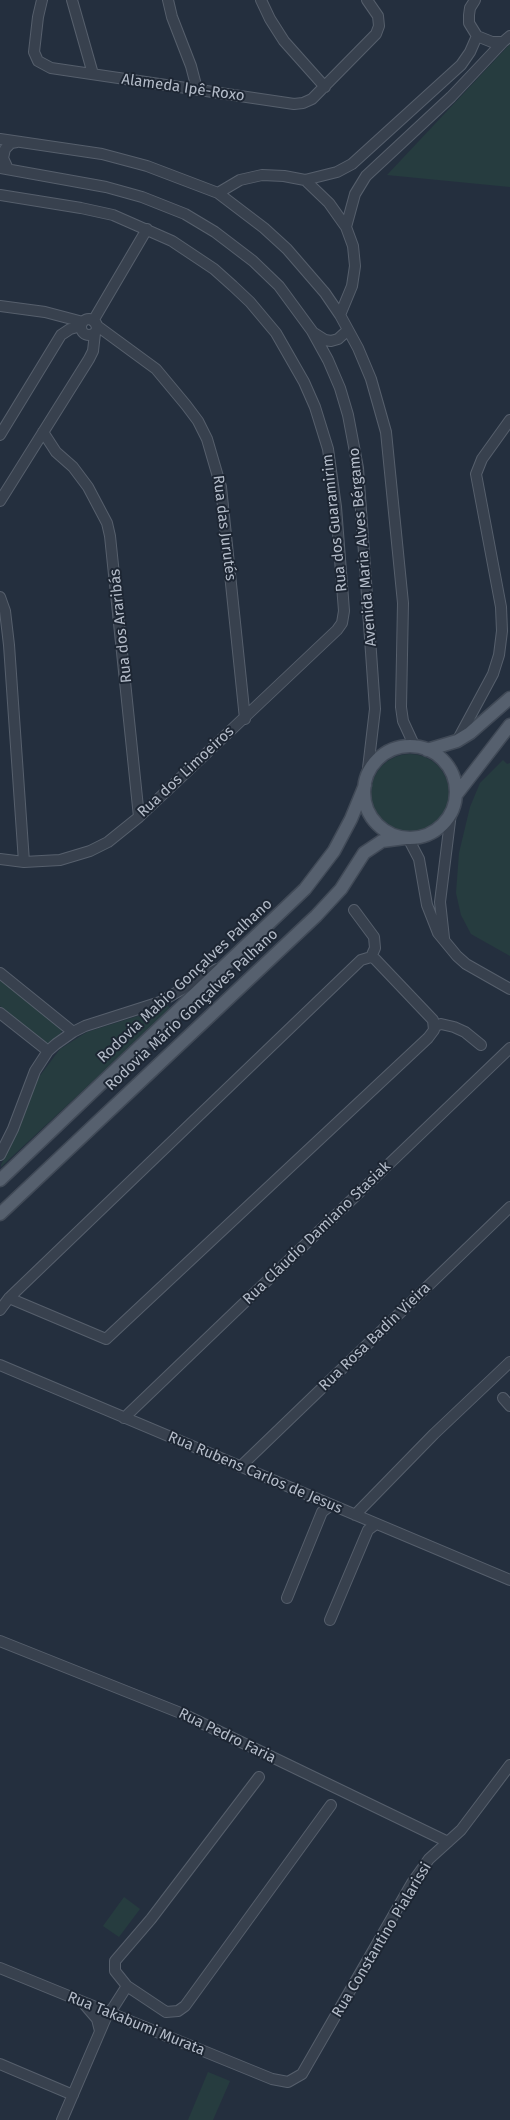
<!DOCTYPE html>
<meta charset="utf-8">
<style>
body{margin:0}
canvas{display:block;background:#242f3e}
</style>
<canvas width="510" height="2120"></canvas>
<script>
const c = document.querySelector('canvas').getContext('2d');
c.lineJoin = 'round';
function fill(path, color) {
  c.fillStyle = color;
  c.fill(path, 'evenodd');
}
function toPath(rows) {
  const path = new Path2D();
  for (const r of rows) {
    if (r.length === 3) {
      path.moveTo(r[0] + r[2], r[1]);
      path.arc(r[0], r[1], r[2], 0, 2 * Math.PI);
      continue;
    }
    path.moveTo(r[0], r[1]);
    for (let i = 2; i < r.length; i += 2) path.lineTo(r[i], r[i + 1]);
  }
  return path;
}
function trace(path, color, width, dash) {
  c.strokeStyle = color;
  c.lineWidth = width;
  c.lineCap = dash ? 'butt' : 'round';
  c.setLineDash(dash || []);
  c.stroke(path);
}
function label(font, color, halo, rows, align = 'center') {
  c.font = font + ' "Fira Sans",sans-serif';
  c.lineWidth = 4;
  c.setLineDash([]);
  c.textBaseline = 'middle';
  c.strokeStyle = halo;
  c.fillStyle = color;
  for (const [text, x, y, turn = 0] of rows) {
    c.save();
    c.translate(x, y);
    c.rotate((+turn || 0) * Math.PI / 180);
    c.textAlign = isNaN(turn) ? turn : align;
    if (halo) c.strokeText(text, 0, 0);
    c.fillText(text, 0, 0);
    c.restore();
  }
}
const green = toPath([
 [510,44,510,187,387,175],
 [410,793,39],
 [503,760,507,764,510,763,510,956,471,934,461,915,456,893,459,853,470,807,480,783],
 [0,980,62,1029,61,1033,48,1043,45,1042,0,1006],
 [165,1005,170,1007,167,1012,1,1167,1,1165,15,1137,39,1077,60,1049,87,1032,141,1015],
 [124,1897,140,1909,119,1937,103,1926],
 [208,2072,230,2081,213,2120,188,2120]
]);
const minor = toPath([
 [42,0,38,17,34,52,38,61,51,68,294,104,303,103,312,99,376,34,379,26,378,16,367,0],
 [72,0,93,74],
 [168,0,172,17,191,66,197,89],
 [261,0,270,19,284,41,325,87],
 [475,0,470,8,469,15,469,23,477,36,492,42,503,42,510,36],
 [0,139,102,154,147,166,218,193,264,228,287,249,325,293,340,315,358,348,371,379,386,432,403,603,401,707,403,721,415,747],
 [0,168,106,187,142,197,185,214,215,232,253,261,279,286,312,331,328,360,340,388,348,415,358,468,375,709,367,777],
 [8,169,3,158,5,149,11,143,17,142],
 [305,180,337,172,352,164,461,65,470,52,477,36],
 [218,193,240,180,262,175,284,176,305,180,329,203,346,227,353,246,355,266,352,286,340,315],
 [0,195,81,208,113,215,172,241,214,269,233,286,250,302,276,333,304,382,315,407,328,449,336,507,344,611,342,623,337,630,139,817,108,842,90,851,60,860,24,862,0,859],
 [346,227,355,194,366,176,451,97,503,42],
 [0,306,45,312,83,322],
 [89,327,8],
 [93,321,147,229],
 [96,325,156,369,186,405,198,421,207,439,221,487,245,719],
 [314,333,325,340,331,341,338,339,348,330],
 [43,432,56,452,73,467,88,487,107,523,110,536,139,817],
 [0,435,61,335,70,329,81,326],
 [0,501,89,359,93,351,95,333],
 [0,597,5,611,9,645,24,862],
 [457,741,493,674,499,655,502,631,501,607,476,474,482,459,510,420],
 [408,838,419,859,427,905,438,933,457,956,466,964,510,989],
 [354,910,374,937,375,948,371,957],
 [444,938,440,902,451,813],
 [0,973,73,1032],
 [0,1013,48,1051],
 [435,1026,441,1024,454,1027,465,1032,481,1045],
 [0,1155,13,1129,35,1071,48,1051,56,1044,73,1032,85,1026,160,1002,217,969],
 [0,1310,9,1298,361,960,371,957,375,959,433,1020,434,1030,428,1038,106,1339,9,1298],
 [0,1365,510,1580],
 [503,1398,510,1406],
 [124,1418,510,1048],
 [240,1467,510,1207],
 [355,1515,434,1434,510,1362],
 [287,1598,322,1512,331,1505],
 [330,1620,368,1530,376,1524],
 [0,1641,183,1714,448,1842],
 [259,1777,151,1919,115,1961,115,1971,127,1986,166,2012,178,2011,185,2006,331,1805],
 [0,1968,272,2079,288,2082,302,2074,412,1883,429,1859,461,1830,510,1765],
 [85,2005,97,2019,100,2031],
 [0,2064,73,2095],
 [62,2120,108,2013,113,2008,127,1986]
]);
const major = toPath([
 [410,792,46],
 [427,750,457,741,470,733,510,698],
 [456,795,510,725],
 [0,1180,305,889,334,851,351,819,365,785],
 [0,1214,316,916,341,889,364,853,382,841,405,838]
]);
const streetNames = [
 ["Alameda Ipê-Roxo",183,88,8],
 ["Rua dos Guaramirim",335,523,-96],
 ["Rua das Jurutés",224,528,83],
 ["Avenida Maria Alves Bérgamo",363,547,-95],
 ["Rua dos Araribás",121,626,-96],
 ["Rua dos Limoeiros",186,772,-43],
 ["Rodovia Mabio Gonçalves Palhano",185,981,-43],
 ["Rodovia Mário Gonçalves Palhano",192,1010,-43],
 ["Rua Cláudio Damiano Stasiak",317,1233,-44],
 ["Rua Rosa Badin Vieira",375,1337,-44],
 ["Rua Rubens Carlos de Jesus",255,1473,23],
 ["Rua Pedro Faria",227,1736,26],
 ["Rua Constantino Pialarissi",382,1940,-59],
 ["Rua Takabumi Murata",136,2024,22]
];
fill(green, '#263c3f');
trace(minor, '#565f6c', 12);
trace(major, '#414a57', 15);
trace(minor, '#38414e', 10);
trace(major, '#56606e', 12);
label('15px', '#b4bcc9', '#1d2633', streetNames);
</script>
